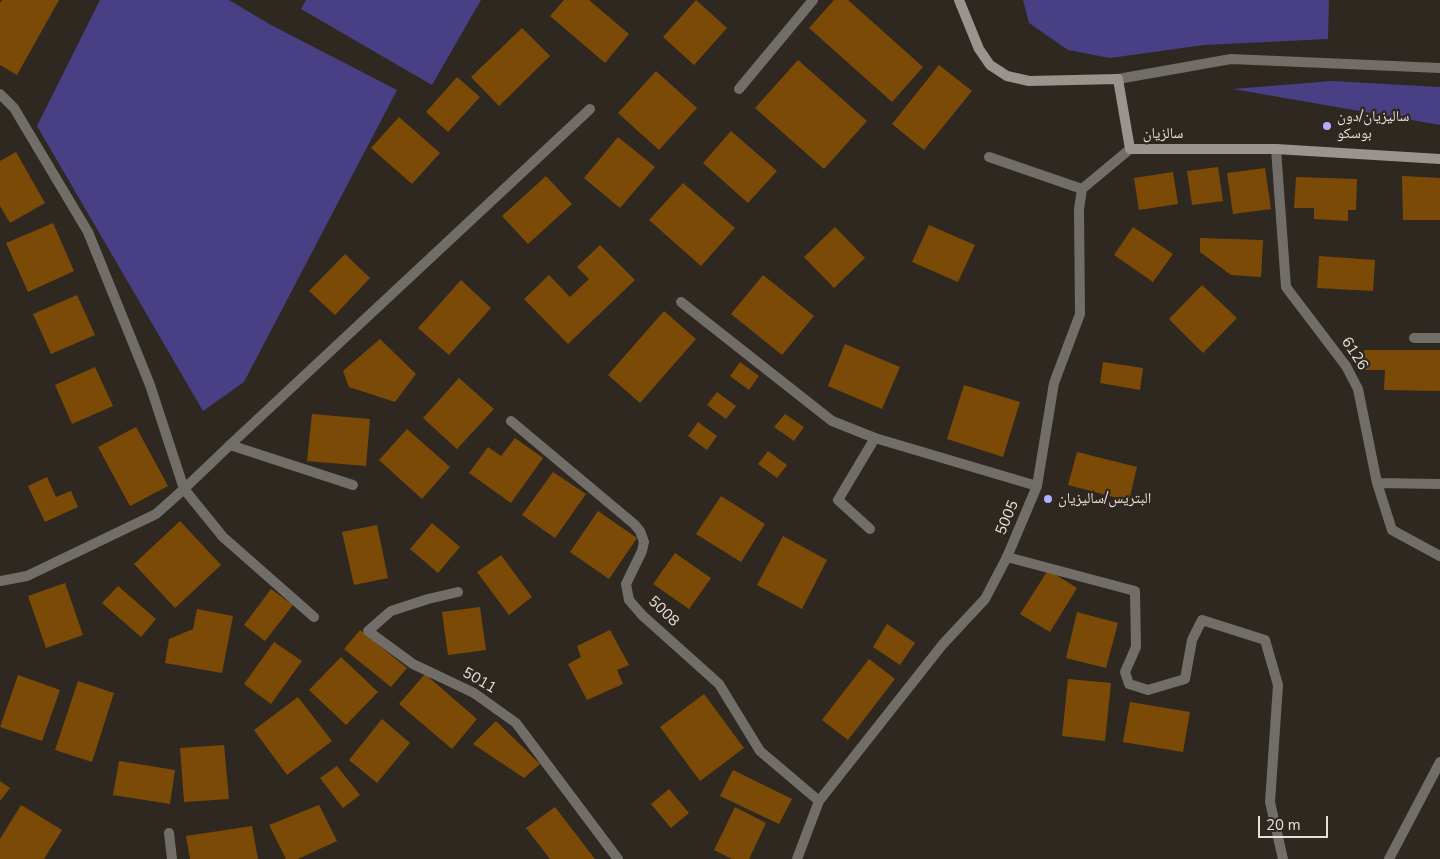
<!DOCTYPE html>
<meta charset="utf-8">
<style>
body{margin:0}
#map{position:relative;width:1440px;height:859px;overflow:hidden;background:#2f2820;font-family:"Nunito Sans",sans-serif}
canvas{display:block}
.scale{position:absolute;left:1258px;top:816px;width:70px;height:22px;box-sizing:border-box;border:2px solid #e5e0db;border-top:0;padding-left:6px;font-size:15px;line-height:18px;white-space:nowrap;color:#e5e0db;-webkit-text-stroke:4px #2f2820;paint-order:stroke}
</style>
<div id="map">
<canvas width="1440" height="859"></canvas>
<div class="scale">20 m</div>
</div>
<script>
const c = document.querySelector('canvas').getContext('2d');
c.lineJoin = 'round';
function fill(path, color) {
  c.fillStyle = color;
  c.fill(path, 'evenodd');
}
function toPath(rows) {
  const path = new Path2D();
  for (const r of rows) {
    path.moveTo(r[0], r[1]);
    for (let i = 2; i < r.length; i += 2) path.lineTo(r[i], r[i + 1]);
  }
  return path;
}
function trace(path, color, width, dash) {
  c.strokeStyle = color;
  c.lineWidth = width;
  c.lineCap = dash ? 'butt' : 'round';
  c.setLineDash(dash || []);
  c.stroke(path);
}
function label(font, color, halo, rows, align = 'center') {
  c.font = font + ' "Nunito Sans","Noto Naskh Arabic",sans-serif';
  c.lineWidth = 4.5;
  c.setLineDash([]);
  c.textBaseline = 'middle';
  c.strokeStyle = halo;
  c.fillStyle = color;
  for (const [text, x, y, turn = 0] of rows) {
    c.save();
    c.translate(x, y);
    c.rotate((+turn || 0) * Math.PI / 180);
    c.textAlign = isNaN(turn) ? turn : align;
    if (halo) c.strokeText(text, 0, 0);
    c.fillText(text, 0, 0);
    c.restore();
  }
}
const green = toPath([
 [100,0,229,0,271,25,397,90,244,382,203,411,37,126],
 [306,0,481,0,432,85,301,9],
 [1023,0,1329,0,1328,39,1204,45,1110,58,1068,50,1029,23],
 [1332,81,1440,87,1440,125,1233,89]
]);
const building = toPath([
 [2,0,59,0,17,75,0,65,0,3],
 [564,0,589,0,629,34,605,63,550,16],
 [696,0,727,28,694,65,663,37],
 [834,0,848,0,923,67,892,102,809,28],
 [522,28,550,56,499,106,471,77],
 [798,60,867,121,824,169,755,108],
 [939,65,972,91,924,150,892,124],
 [656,71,697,108,659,150,618,113],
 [457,77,480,97,448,132,426,112],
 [399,117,440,153,412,184,371,148],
 [731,131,777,171,748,203,703,163],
 [618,137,655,167,620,208,584,178],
 [16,152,45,203,10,223,0,206,0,161],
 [1218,167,1223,201,1192,205,1187,171],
 [1265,168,1271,209,1233,214,1227,173],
 [1173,172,1178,204,1139,210,1134,178],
 [546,176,572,204,528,244,502,216],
 [1402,176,1440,178,1440,220,1403,220],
 [1296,177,1357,179,1356,210,1348,210,1348,221,1314,219,1314,208,1294,208],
 [683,183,735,228,701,266,649,220],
 [53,223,74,271,28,292,6,243],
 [929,225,975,245,958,282,912,262],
 [835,227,865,258,834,288,804,257],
 [1133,227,1173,254,1153,282,1114,255],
 [1200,238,1263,240,1261,277,1231,275,1200,252],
 [600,245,635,280,568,344,524,299,549,275,570,297,589,279,577,267],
 [345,254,370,278,335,315,309,291],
 [1319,256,1375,260,1373,291,1317,288],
 [763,275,814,316,782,355,731,314],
 [461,280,491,308,449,355,418,328],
 [1202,285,1237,318,1203,353,1169,319],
 [77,295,95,335,51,354,33,314],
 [664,311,696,339,640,403,608,375],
 [380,339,416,374,395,402,349,387,343,371],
 [845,344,900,367,882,409,828,386],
 [1364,350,1440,350,1440,391,1384,390,1385,370,1364,370],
 [740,362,759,376,749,390,730,376],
 [1103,362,1143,368,1140,390,1100,383],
 [95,367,113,406,72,424,55,385],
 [459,378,494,409,457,449,423,418],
 [964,385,1020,402,1003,457,947,439],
 [717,392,736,406,726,419,707,405],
 [312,414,370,419,366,466,307,461],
 [785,414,804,427,794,441,774,427],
 [698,422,717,436,707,450,688,436],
 [136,427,168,486,130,506,98,447],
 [407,429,450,467,422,499,379,460],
 [515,438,543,458,511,503,469,473,488,447,501,456],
 [768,451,787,465,777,478,758,464],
 [1077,452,1137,467,1129,501,1068,485],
 [553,472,586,494,555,538,522,515],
 [47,477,56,497,71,491,78,507,45,522,28,486],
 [721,496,765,524,741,562,696,534],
 [598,511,637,538,609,579,570,552],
 [180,521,221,565,175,608,134,564],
 [432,523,460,547,438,573,410,549],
 [377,525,388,578,354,585,342,532],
 [783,536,827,560,802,609,757,585],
 [675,553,711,578,689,609,653,584],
 [501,555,532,597,509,615,477,572],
 [1048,570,1077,588,1050,632,1020,614],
 [65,583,83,635,46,648,28,596],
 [118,586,156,619,141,637,102,603],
 [271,589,293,605,265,641,244,625],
 [480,607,486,650,448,655,442,612],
 [197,609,233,616,222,673,165,663,169,639,193,629],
 [1077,612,1118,623,1106,668,1066,658],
 [887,624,915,643,900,665,873,647],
 [360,630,407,668,391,687,344,649],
 [610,630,629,665,617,670,623,684,587,700,568,664,581,657,577,646],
 [274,642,302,661,271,704,244,684],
 [341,657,378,692,346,725,309,690],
 [869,659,895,679,848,740,822,720],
 [425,674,477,719,452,749,399,704],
 [18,675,60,690,42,741,0,727],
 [1068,679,1111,683,1105,741,1062,736],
 [78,681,114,693,92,762,55,750],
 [704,694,744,748,700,781,660,727],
 [298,697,332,741,287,775,254,730],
 [1130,702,1190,712,1183,752,1123,742],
 [382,719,410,743,377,783,349,760],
 [496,721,540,764,524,778,473,744],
 [224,745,229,799,184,802,180,748],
 [119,761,175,770,170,804,113,795],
 [337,766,360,795,343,808,320,778],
 [733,770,792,799,779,824,720,796],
 [0,781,10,788,0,801],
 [669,789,689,813,671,828,651,804],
 [21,805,62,830,44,859,0,859,0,839],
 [319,805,337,841,298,859,286,859,269,825],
 [555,807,595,859,550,859,526,828],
 [735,807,766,823,749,859,732,859,714,850],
 [252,826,258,859,190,859,186,836]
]);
const lane = toPath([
 [230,445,353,485],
 [870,529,838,500,875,438],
 [1007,557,1135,591,1136,647,1125,672,1129,684,1148,690,1185,679,1192,640,1202,620,1265,640,1278,685]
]);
const street = toPath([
 [1118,79,1231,59,1440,68],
 [739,89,813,0],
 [0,94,14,108,88,232,150,385,184,489,223,537,314,617],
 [1276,149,1286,287,1346,366,1358,389,1377,483,1392,530,1440,556],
 [989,157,1082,189],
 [681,302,832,421,875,438,1037,486],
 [1414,338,1440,338],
 [511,421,634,524,640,531,644,542,642,551,626,584,629,600,642,615,719,684,760,751,819,801],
 [1377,483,1440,484],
 [0,581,27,576,156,514,184,489,230,445,590,109],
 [458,592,428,599,391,611,368,631,413,664,474,693,516,723,618,859],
 [1278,685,1270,802,1283,859],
 [169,833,172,859],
 [797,859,819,801,943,644,985,599,1007,557,1037,486,1054,383,1080,314,1079,209,1082,189,1130,149],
 [1389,859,1440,762]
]);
const secondary = toPath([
 [959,0,979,49,990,65,1007,76,1029,81,1118,79,1130,149,1276,149,1440,159]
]);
const markers = [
 [1327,126,5,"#b2adfa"],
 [1048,499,5,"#b2adfa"]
];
const poiNames = [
 ["ساليزيان/دون",1337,117],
 ["بوسكو",1337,134],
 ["البتريس/ساليزيان",1058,499]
];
const streetNames = [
 ["سالزيان",1163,134],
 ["6126",1354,354,57],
 ["5005",1008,518,-67],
 ["5008",663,612,44],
 ["5011",479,681,30]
];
fill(green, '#483f85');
fill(building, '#7c4a07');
trace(lane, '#716d69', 10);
trace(street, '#716d69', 10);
trace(secondary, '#9a948e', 10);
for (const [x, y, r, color] of markers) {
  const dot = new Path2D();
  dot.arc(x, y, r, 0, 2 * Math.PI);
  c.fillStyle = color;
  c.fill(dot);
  trace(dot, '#2f2820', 2);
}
label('15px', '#e5e0db', '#2f2820', poiNames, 'left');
label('15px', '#e5e0db', '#2f2820', streetNames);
</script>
